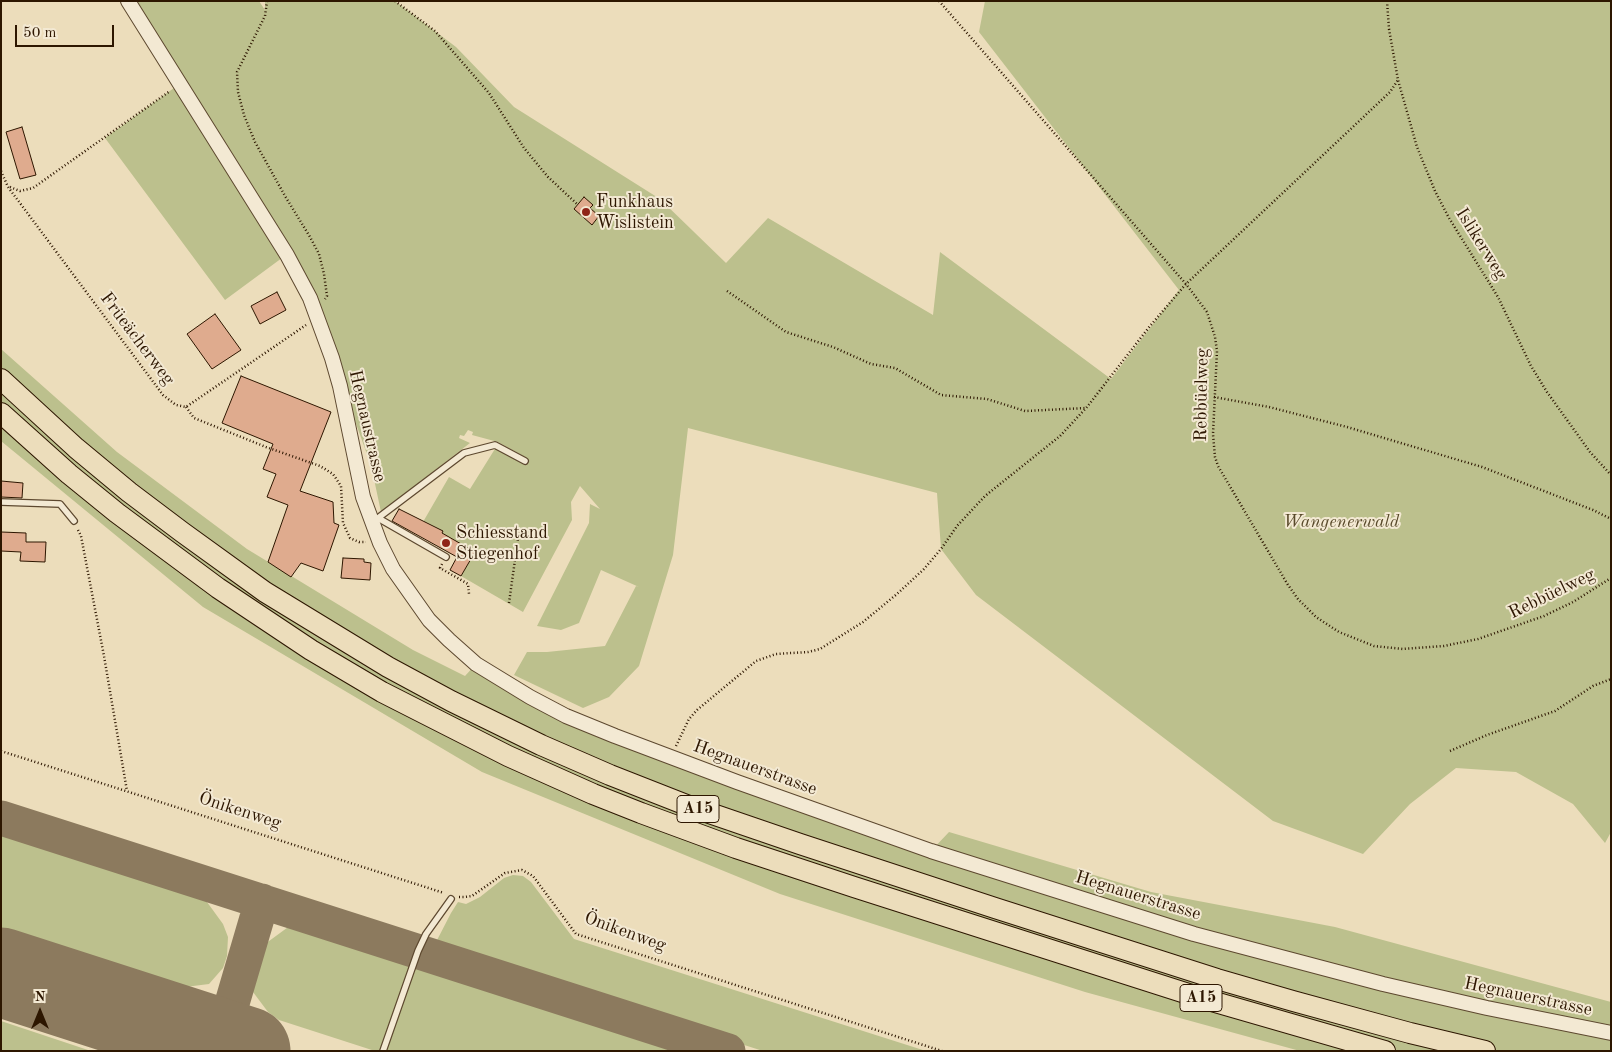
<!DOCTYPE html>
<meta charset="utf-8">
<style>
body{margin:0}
#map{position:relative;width:1612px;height:1052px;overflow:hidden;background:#ecddbb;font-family:"Old Standard TT",serif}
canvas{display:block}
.frame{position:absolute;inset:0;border:2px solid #2d1600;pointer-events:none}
.north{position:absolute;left:15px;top:987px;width:50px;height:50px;-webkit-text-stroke:4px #f3e9d3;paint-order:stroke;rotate:0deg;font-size:14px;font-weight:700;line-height:20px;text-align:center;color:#2d1600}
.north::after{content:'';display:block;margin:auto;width:18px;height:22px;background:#2d1600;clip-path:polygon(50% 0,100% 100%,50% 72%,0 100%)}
.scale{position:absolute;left:15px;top:25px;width:99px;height:22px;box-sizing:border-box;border:2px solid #2d1600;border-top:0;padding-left:6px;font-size:15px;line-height:18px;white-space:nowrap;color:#2d1600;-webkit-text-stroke:4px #f3e9d3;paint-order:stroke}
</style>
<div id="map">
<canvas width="1612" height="1052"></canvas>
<div class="frame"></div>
<div class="north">N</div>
<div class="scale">50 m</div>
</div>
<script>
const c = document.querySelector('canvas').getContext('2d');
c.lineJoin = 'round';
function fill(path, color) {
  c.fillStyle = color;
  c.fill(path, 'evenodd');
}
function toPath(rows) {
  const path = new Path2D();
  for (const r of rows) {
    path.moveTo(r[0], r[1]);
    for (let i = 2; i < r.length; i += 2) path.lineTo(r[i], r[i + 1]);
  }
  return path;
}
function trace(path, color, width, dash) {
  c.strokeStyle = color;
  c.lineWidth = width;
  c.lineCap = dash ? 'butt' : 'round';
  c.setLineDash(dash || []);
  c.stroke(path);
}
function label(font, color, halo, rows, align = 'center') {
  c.font = font + ' "Old Standard TT",serif';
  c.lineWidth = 4;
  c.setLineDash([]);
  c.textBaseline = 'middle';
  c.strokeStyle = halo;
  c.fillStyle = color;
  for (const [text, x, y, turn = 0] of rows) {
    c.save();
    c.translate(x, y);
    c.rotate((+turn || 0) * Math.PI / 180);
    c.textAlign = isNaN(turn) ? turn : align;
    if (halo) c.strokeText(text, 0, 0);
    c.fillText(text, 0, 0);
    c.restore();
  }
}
const green = toPath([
 [136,1,259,1,265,10,265,1,395,1,456,47,514,107,660,199,726,263,768,218,933,315,940,252,1111,379,1179,290,979,32,985,1,1611,1,1611,832,1605,843,1573,804,1516,772,1456,768,1410,804,1363,854,1273,821,976,595,941,549,937,493,688,428,673,555,639,666,609,697,583,708,514,675,527,652,547,652,605,646,636,586,639,587,601,570,579,623,561,630,537,626,589,523,590,504,600,509,580,486,571,502,572,520,523,612,461,576,475,552,444,535,442,533,442,531,426,522,423,522,449,477,470,489,498,444,526,460,527,458,498,442,472,435,473,432,468,430,464,436,460,435,459,438,470,443,381,512,371,465,332,358,286,255,225,300,105,138,185,80],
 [1,349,117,452,247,549,413,650,465,676,476,664,530,697,931,851,949,832,1151,892,1335,927,1611,1002,1611,1051,1300,1051,1085,992,780,894,482,772,203,607,1,441],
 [1,827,182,885,207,902,223,924,228,937,227,956,223,968,209,984,185,987,173,986,1,931],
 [513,875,523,876,531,882,574,939,926,1051,763,1051,434,946,451,913,458,902,466,904,480,897,504,878],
 [295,922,698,1051,375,1051,279,1020,268,1012,253,992,253,979,265,944],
 [1,1021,91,1051,1,1051]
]);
const taxiway = toPath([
 [1,818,728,1051],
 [218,1051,262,901]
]);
const runway = toPath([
 [1,972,246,1051]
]);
const building = toPath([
 [22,127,36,175,20,179,6,132,22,127],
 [584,197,593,205,590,208,599,216,592,225,574,209,584,197],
 [277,292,286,310,260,324,251,306,277,292],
 [215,314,241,350,212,369,187,334,215,314],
 [241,376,331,412,300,491,333,502,334,523,339,525,323,571,301,563,291,577,268,562,288,505,267,497,276,474,263,469,273,444,222,423,241,376],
 [1,481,23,483,22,498,1,497,1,481],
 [399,509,443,531,442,533,475,552,461,576,450,570,457,557,392,521,399,509],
 [1,532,26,533,26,542,46,542,45,562,20,561,21,552,1,551,1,532],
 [343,558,364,559,364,562,371,563,370,580,341,578,343,558]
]);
const path = toPath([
 [267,1,265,16,237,72,238,92,244,115,255,142,285,196,310,237,319,254,324,274,327,296,325,299],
 [395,1,435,31,489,93,524,148,548,177,577,204],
 [939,1,1186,284,1207,312,1215,337,1217,351,1213,434,1215,457,1218,466,1288,585,1298,599,1316,617,1339,632,1374,646,1403,649,1444,646,1478,639,1544,616,1573,602,1611,578],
 [1387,1,1389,29,1398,80,1417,147,1435,191,1449,218,1498,297,1531,366,1547,392,1590,452,1611,475],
 [1,171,8,187,163,395,176,405,186,407,306,325],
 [10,187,20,191,33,188,170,91],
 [727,291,786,332,833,347,871,364,895,368,941,395,987,399,1025,411,1086,408],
 [1214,397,1269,407,1347,427,1482,467,1593,510,1611,519],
 [186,407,194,418,266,447,320,466,333,474,341,486,343,523,350,538,359,542,366,542],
 [78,530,81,536,104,656,127,791],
 [442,564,440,568,468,584,469,594],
 [509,603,519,531],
 [676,746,689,719,697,710,756,661,776,654,808,652,820,649,863,622,897,594,924,569,941,549,957,526,985,496,1060,436,1087,407,1150,326,1186,284,1390,92,1398,80],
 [1,751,444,893],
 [1450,751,1487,735,1555,711,1593,686,1611,679],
 [459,897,465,897,472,896,505,873,522,870,533,876,576,934,942,1051]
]);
const service = toPath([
 [1,502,60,504,74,521],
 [378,518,446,557],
 [373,520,378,518,464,453,495,445,525,461],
 [383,1051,418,951,426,934,451,899]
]);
const tertiary = toPath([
 [128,1,287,255,310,298,332,358,340,386,363,497,380,543,393,569,429,620,449,640,476,664,530,697,566,716,615,736,737,782,931,851,1194,934,1383,984,1487,1008,1611,1033]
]);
const motorway = toPath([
 [1,379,76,448,129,492,182,532,265,592,388,667,451,701,541,745,610,775,689,806,800,844,995,908,1217,979,1293,1001,1410,1033,1485,1051],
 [1,413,69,474,117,513,218,588,311,650,382,692,508,756,593,794,641,813,736,848,854,887,1201,998,1385,1051]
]);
const markers = [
 [586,212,5,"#8f2418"],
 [446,543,5,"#8f2418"]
];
const shields = [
 [698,809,42],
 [1201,998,42]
];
const shieldNames = [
 ["A15",698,809],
 ["A15",1201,998]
];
const poiNames = [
 ["Funkhaus",596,202],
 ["Wislistein",596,223],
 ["Schiesstand",456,533],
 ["Stiegenhof",456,554]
];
const streetNames = [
 ["Islikerweg",1481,244,58],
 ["Früeächerweg",137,339,53],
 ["Rebbüelweg",1202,395,-89],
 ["Hegnaustrasse",367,426,77],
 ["Rebbüelweg",1552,594,-26],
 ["Hegnauerstrasse",755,768,20],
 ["Önikenweg",240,811,18],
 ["Hegnauerstrasse",1138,896,17],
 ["Önikenweg",625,932,20],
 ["Hegnauerstrasse",1528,997,12]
];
const parkNames = [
 ["Wangenerwald",1341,522]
];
fill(green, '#bcc08d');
trace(taxiway, '#8c7a5e', 35);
trace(runway, '#8c7a5e', 89);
fill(building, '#dfab8e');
trace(building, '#2d1600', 1);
trace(service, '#5d482f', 8);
trace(tertiary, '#5d482f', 16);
trace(motorway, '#2d1600', 22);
trace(path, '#2d1600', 2.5, [1, 2.5]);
trace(service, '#f3e9d3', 5.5);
trace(tertiary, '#f3e9d3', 14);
trace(motorway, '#ecddbb', 20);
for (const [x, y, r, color] of markers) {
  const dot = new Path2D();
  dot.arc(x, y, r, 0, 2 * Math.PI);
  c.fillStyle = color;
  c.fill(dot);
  trace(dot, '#f3e9d3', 2);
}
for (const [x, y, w] of shields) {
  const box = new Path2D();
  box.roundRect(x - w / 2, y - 13.5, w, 27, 4);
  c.fillStyle = '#f3e9d3';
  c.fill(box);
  trace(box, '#2d1600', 1);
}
label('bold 16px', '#2d1600', null, shieldNames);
label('18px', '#2d1600', '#f3e9d3', poiNames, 'left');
label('18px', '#2d1600', '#f3e9d3', streetNames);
label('italic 18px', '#58492a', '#f3e9d3', parkNames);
</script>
